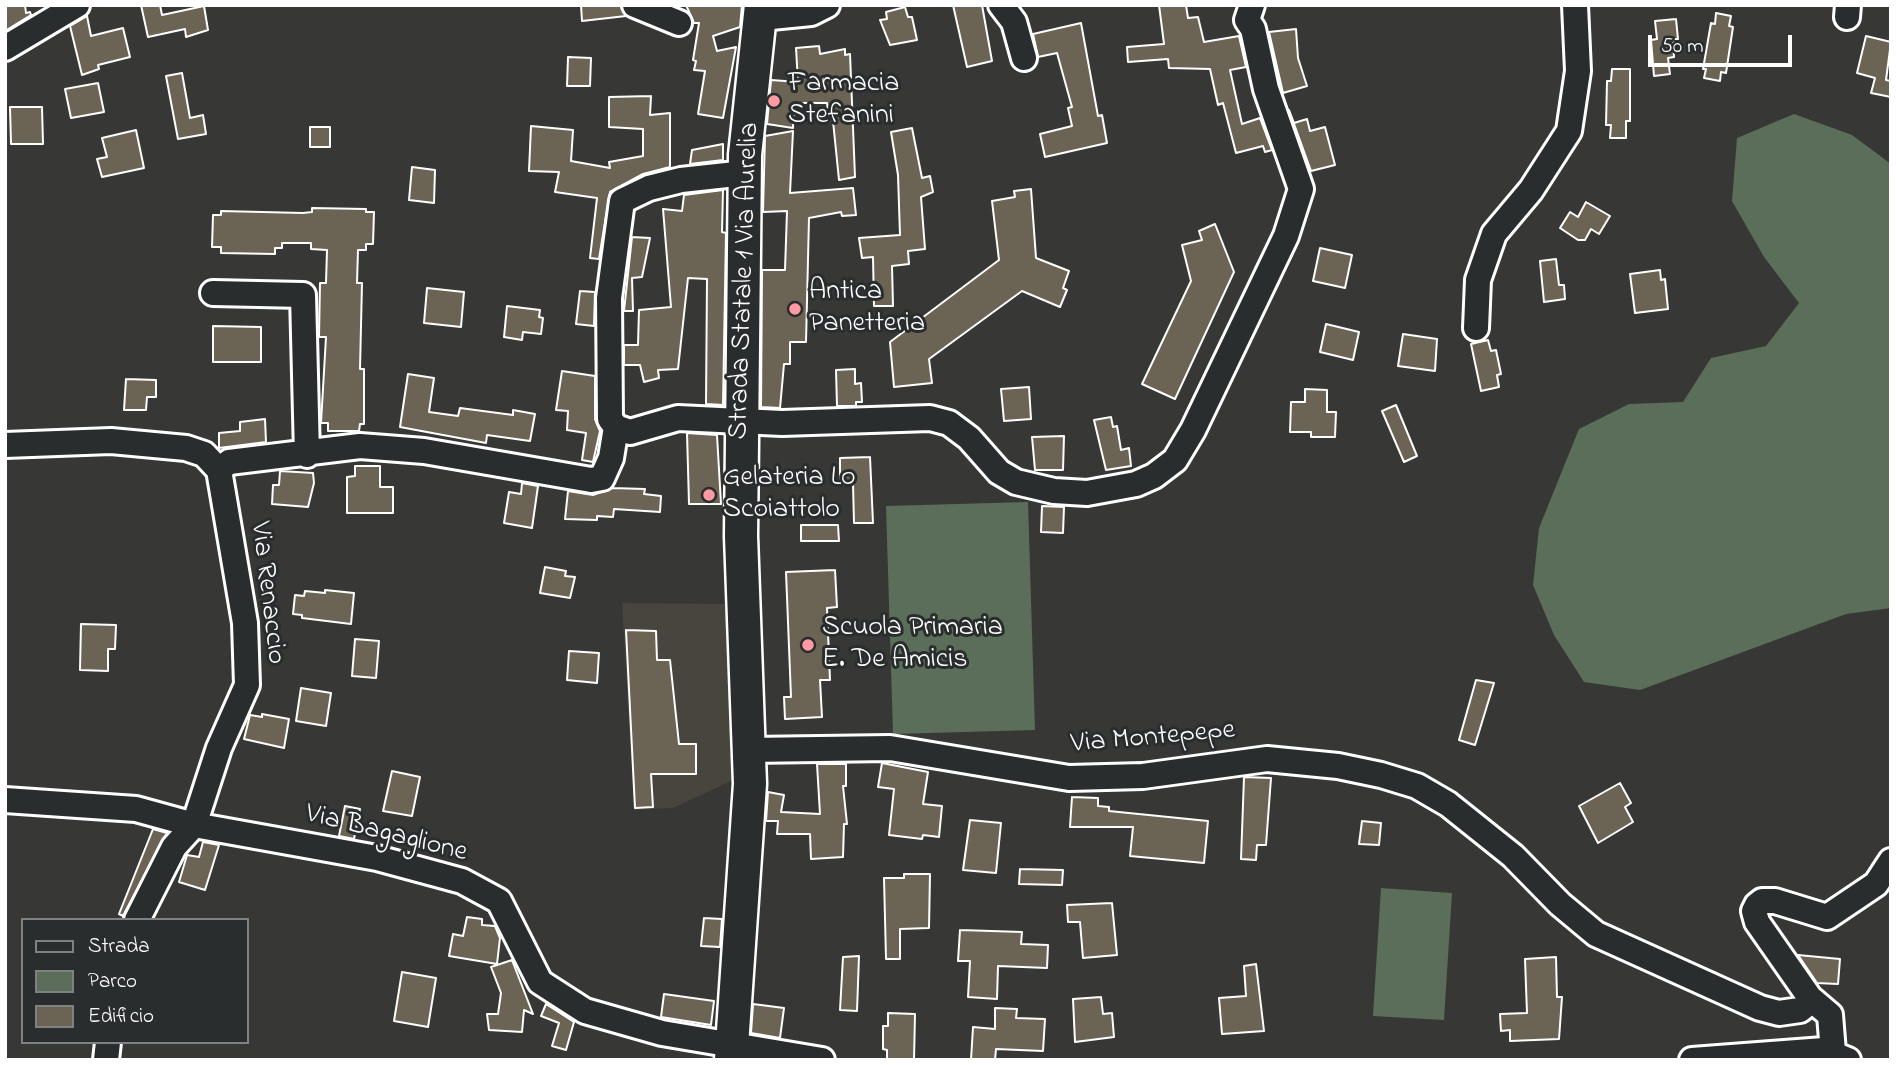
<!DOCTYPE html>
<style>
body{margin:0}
#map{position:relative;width:1896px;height:1065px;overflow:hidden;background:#373835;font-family:"Indie Flower",sans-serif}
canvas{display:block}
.frame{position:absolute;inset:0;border:7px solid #fff;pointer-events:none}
.legend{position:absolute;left:21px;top:918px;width:228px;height:126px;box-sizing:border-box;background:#2a2d2e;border:2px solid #7f8182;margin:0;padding:9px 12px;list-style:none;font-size:21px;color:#fff}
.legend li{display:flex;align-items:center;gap:14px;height:35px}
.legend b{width:35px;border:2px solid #7f8182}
.scale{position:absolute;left:1648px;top:35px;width:144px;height:32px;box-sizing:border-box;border:4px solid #fff;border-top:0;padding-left:9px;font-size:21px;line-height:24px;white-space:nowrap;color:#fff;-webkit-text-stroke:5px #2a2d2e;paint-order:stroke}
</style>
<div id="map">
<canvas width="1896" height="1065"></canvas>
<div class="frame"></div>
<ul class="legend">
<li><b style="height:9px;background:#2a2d2e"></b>Strada</li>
<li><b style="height:19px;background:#5a6e59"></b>Parco</li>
<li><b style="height:19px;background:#6b6353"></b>Edificio</li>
</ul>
<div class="scale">50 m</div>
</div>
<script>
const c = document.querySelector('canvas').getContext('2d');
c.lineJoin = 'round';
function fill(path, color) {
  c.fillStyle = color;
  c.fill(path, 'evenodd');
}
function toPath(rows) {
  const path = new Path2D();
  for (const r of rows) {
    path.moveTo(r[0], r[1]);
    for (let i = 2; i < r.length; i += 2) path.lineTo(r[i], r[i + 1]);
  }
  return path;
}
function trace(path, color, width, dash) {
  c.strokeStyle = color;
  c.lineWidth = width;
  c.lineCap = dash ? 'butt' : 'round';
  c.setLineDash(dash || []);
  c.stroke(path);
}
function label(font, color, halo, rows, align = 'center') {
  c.font = font + ' "Indie Flower",sans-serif';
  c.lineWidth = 6;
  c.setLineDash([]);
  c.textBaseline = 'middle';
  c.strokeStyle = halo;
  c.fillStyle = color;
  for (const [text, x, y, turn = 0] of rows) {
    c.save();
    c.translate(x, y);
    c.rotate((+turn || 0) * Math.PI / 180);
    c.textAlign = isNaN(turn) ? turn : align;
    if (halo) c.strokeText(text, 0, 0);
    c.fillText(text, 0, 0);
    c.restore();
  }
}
const built = toPath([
 [622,603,730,604,735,779,673,808,634,810]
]);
const green = toPath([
 [1794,114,1852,135,1891,164,1891,608,1846,614,1640,690,1584,682,1554,635,1533,585,1539,528,1579,429,1629,404,1683,402,1711,358,1766,346,1799,303,1764,257,1732,201,1737,138],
 [1028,502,1035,730,893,734,886,506],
 [1381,888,1452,893,1444,1020,1373,1016]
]);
const building = toPath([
 [6,5,25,5,26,13,30,12,31,15,5,31,6,5],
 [141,5,160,5,162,15,204,6,208,30,186,37,185,29,148,37,141,5],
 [581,5,620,5,626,16,582,21,581,5],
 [686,5,742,5,740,27,713,36,717,51,736,47,723,118,698,114,705,71,694,70,696,61,693,60,699,23,694,23,686,5],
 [953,5,982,5,992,61,967,67,953,5],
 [1159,5,1186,5,1188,18,1198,17,1204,42,1239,36,1246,67,1230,70,1242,124,1260,118,1272,150,1265,152,1263,146,1236,153,1223,103,1218,105,1210,69,1169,68,1168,59,1128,62,1127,47,1164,44,1159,5],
 [905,7,908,17,912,17,917,40,890,45,880,20,887,19,886,12,905,7],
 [1716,13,1731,16,1729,26,1733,27,1726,73,1721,72,1720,81,1704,78,1706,69,1703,69,1711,23,1715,24,1716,13],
 [87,16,91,36,123,28,130,57,98,65,99,69,82,75,70,26,87,16],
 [1676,19,1678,39,1673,39,1674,57,1668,58,1670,74,1654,76,1651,40,1657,39,1655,21,1676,19],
 [1081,23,1098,116,1102,115,1107,143,1045,157,1040,134,1072,126,1068,108,1072,107,1057,53,1038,57,1033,34,1081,23],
 [1296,29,1298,58,1307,86,1283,93,1269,32,1296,29],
 [1866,36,1891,42,1886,80,1891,81,1891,97,1871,93,1875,78,1857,73,1866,36],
 [819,46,820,54,845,49,845,55,850,54,855,177,839,180,833,121,829,121,827,103,794,103,793,128,767,124,771,80,798,82,796,48,819,46],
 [568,57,591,58,590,86,567,86,568,57],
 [1612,69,1630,69,1630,121,1626,121,1626,138,1610,138,1611,125,1606,125,1607,81,1611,81,1612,69],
 [182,73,190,118,203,115,206,134,178,139,166,76,182,73],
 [98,83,104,112,71,118,65,89,98,83],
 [651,96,650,115,670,113,670,167,643,174,610,192,599,259,590,258,597,198,555,192,559,172,529,171,531,126,573,130,571,161,610,168,609,162,643,156,643,129,609,127,609,97,651,96],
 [10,107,42,107,43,144,11,144,10,107],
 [1289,110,1294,123,1307,119,1310,131,1325,127,1335,165,1311,171,1289,110],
 [310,127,330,127,330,147,310,147,310,127],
 [912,128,922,178,930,176,933,192,921,197,925,249,908,251,909,264,892,266,893,306,874,306,873,257,862,258,859,238,900,235,898,175,891,132,912,128],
 [136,130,144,168,102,177,97,159,107,157,102,138,136,130],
 [793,131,790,193,853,188,856,215,842,216,841,212,809,218,806,342,790,342,790,364,784,364,780,408,761,407,762,270,785,270,787,211,763,212,765,136,793,131],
 [723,144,723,160,690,164,692,150,723,144],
 [412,167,435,170,434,203,409,200,412,167],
 [1031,189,1036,258,1069,271,1063,288,1067,290,1060,307,1022,291,929,359,932,383,894,387,890,342,999,260,992,201,1015,197,1014,191,1031,189],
 [723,190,722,232,726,233,723,405,706,404,707,279,688,278,678,369,658,370,659,378,644,382,640,365,624,365,624,345,638,345,639,310,671,307,663,209,682,211,684,195,723,190],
 [1586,202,1610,216,1599,234,1591,229,1585,240,1578,240,1560,228,1570,212,1578,217,1586,202],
 [312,208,366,209,366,212,374,212,373,244,366,244,366,250,358,250,357,283,362,283,360,369,364,369,364,424,360,424,359,431,328,431,328,423,321,423,326,337,319,337,320,283,326,283,327,250,311,249,311,243,282,243,282,248,275,248,275,254,221,253,221,247,212,247,213,215,221,215,221,211,303,213,312,212,312,208],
 [1215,224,1234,272,1175,399,1142,384,1191,281,1182,245,1202,240,1199,231,1215,224],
 [632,237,650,238,642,277,632,278,633,311,624,311,632,237],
 [1320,248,1352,255,1345,288,1313,281,1320,248],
 [1556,259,1559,285,1564,285,1565,299,1544,302,1540,261,1556,259],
 [1660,270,1661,280,1665,279,1668,309,1635,313,1630,274,1660,270],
 [427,288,464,292,461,327,424,323,427,288],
 [580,291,595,292,594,326,576,324,580,291],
 [507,306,540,310,539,317,543,318,541,334,523,332,522,340,504,337,507,306],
 [1326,324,1359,332,1353,360,1320,352,1326,324],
 [213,326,261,327,261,362,213,362,213,326],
 [1403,334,1437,339,1435,371,1398,366,1403,334],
 [1488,340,1491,351,1496,350,1501,374,1497,375,1499,387,1481,391,1471,344,1488,340],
 [855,369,855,384,861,383,862,402,856,402,856,406,837,406,836,370,855,369],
 [562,371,595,376,595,419,600,431,593,462,582,460,586,433,567,430,568,411,556,410,562,371],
 [408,374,434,378,429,412,458,416,460,408,513,415,513,410,535,414,530,441,487,435,486,443,400,427,408,374],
 [126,379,156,380,156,397,147,397,146,410,124,410,126,379],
 [1029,387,1031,419,1004,421,1001,389,1029,387],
 [1305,389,1327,390,1327,412,1336,412,1335,437,1311,437,1311,432,1290,432,1291,402,1305,402,1305,389],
 [1396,405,1417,456,1404,462,1382,411,1396,405],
 [1111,417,1113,427,1117,426,1121,450,1129,448,1131,466,1106,470,1094,420,1111,417],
 [265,419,266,442,219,448,219,433,240,431,240,422,265,419],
 [687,433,717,435,721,504,689,504,687,433],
 [1064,436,1063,470,1035,470,1032,437,1064,436],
 [870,457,873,523,854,523,853,484,840,485,840,458,870,457],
 [355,466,380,466,380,487,393,487,393,513,347,513,347,477,355,476,355,466],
 [280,471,313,473,314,483,308,507,272,504,273,485,279,485,280,471],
 [522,483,538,486,532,528,504,523,509,492,521,494,522,483],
 [612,488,645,489,644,494,661,496,660,512,614,509,613,517,597,516,597,520,565,519,568,491,593,495,612,488],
 [1042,506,1064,507,1063,533,1041,532,1042,506],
 [801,525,838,525,839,541,801,541,801,525],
 [545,567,566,571,565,576,575,577,570,598,540,593,545,567],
 [835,570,837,607,827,608,830,680,820,680,822,717,785,719,784,697,791,697,786,572,835,570],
 [325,590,354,593,351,624,302,618,302,615,293,614,295,595,304,596,305,591,325,593,325,590],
 [81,624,116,625,115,649,108,649,108,671,80,670,81,624],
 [626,630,656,631,657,660,670,660,679,744,696,744,696,774,651,774,653,807,635,808,626,630],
 [355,639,379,641,376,678,352,676,355,639],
 [569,651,599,653,597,683,567,680,569,651],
 [1476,680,1494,683,1475,745,1459,740,1476,680],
 [301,688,331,693,326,726,296,721,301,688],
 [262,714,289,719,284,748,244,739,250,715,262,717,262,714],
 [882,763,928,772,923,804,942,806,939,837,923,835,922,839,889,835,894,789,878,787,882,763],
 [817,764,846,764,846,786,843,786,847,824,844,824,843,857,811,859,810,834,777,834,778,821,766,821,768,792,784,795,781,812,820,814,817,764],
 [392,771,420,777,412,816,383,811,392,771],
 [1244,777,1271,778,1266,845,1257,845,1256,860,1241,859,1244,777],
 [1620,783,1631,803,1625,807,1633,822,1598,843,1579,806,1620,783],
 [1072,797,1098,798,1098,806,1109,807,1109,811,1208,821,1204,863,1130,856,1133,827,1070,827,1072,797],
 [345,806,360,809,354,839,339,836,345,806],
 [970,820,1001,823,996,873,963,870,970,820],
 [1362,821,1381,823,1379,845,1359,844,1362,821],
 [153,829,167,833,123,916,119,914,153,829],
 [203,842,219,845,205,890,179,882,187,855,199,857,203,842],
 [1020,869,1063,870,1062,885,1019,884,1020,869],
 [904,874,930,874,929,928,900,929,900,959,886,959,884,878,904,878,904,874],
 [1112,903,1117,955,1083,958,1080,922,1068,922,1067,905,1112,903],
 [467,917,482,919,482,925,495,926,500,938,497,964,449,956,453,934,463,936,467,917],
 [704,918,722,919,720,947,701,946,704,918],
 [960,930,1022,932,1021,944,1048,945,1047,968,998,966,997,999,968,997,970,961,958,961,960,930],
 [1798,955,1840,959,1838,984,1817,983,1798,955],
 [859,956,857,1011,840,1010,843,957,859,956],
 [1556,957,1557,997,1562,997,1559,1039,1510,1041,1510,1030,1501,1031,1500,1014,1527,1013,1525,959,1556,957],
 [512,960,533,1014,524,1010,522,1032,489,1030,487,1014,498,1014,501,993,491,967,512,960],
 [1256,964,1264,1031,1222,1034,1219,998,1246,996,1244,966,1256,964],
 [402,972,436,978,428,1027,394,1021,402,972],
 [664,994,714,1001,711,1025,661,1017,664,994],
 [1101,997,1103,1014,1112,1013,1114,1037,1075,1042,1073,999,1101,997],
 [546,1004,574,1022,566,1050,552,1046,559,1023,541,1016,546,1004],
 [753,1004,784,1008,780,1038,751,1033,753,1004],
 [995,1008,1017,1009,1016,1018,1045,1019,1043,1051,996,1049,995,1060,971,1060,973,1027,995,1029,995,1008],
 [888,1013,915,1014,914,1060,887,1060,887,1050,883,1049,883,1026,888,1026,888,1013]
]);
const minor = toPath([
 [635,5,679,23],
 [1001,5,1014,22,1024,58],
 [1847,17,1848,5],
 [761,18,811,13,827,5],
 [5,48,77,5],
 [213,293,303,295,307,455],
 [1476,328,1478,280,1494,234,1531,190,1569,131,1578,71,1575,5],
 [616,427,630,432,678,418,782,423,930,418,949,423,969,438,999,472,1016,482,1054,491,1087,493,1136,484,1154,476,1175,460,1193,430,1286,236,1301,189,1266,89,1253,29,1247,20,1252,5],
 [616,427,610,419,609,298,622,201,649,188,681,180,745,173],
 [5,445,111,441,186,448,204,454,219,470,245,623,247,685,219,748,194,825,174,847,137,920],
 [219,470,229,462,360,446,424,451,591,480,602,478,611,458,616,427],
 [749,750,890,748,1069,778,1143,776,1267,759,1338,766,1381,775,1417,786,1448,804,1513,856,1560,904,1596,934,1760,1008,1779,1013,1800,1010,1810,1002,1810,998,1757,922,1754,911,1757,905,1762,901,1775,901,1827,917,1876,884,1891,861],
 [5,800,136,809,194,825,377,858,462,881,499,901,540,982,585,1011,662,1033,822,1060],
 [1810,998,1830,1015,1833,1052],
 [106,1060,108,1042],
 [1692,1060,1824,1050,1848,1060]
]);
const major = toPath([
 [731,1060,750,784,741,536,745,155,761,5]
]);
const markers = [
 [774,101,7,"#ff9aa2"],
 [795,309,7,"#ff9aa2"],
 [709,495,7,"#ff9aa2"],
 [808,645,7,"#ff9aa2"]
];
const poiNames = [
 ["Farmacia",788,85],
 ["Stefanini",788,117],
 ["Antica",809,293],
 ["Panetteria",809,325],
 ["Gelateria Lo",723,479],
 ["Scoiattolo",723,511],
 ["Scuola Primaria",822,629],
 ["E. De Amicis",822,661]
];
const streetNames = [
 ["Strada Statale 1 Via Aurelia",746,281,-88],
 ["Via Renaccio",266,593,83],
 ["Via Montepepe",1153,739,-5],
 ["Via Bagaglione",386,835,14]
];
fill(built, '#47453e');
fill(green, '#5a6e59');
fill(building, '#6b6353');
trace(building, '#fff', 2);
trace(minor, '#fff', 30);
trace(major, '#fff', 37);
trace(minor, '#2a2d2e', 24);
trace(major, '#2a2d2e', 32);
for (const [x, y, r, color] of markers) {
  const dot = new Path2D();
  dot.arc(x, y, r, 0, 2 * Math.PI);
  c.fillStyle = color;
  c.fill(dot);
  trace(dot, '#2a2d2e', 2.5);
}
label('28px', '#fff', '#2a2d2e', poiNames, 'left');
label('28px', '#fff', '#2a2d2e', streetNames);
</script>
